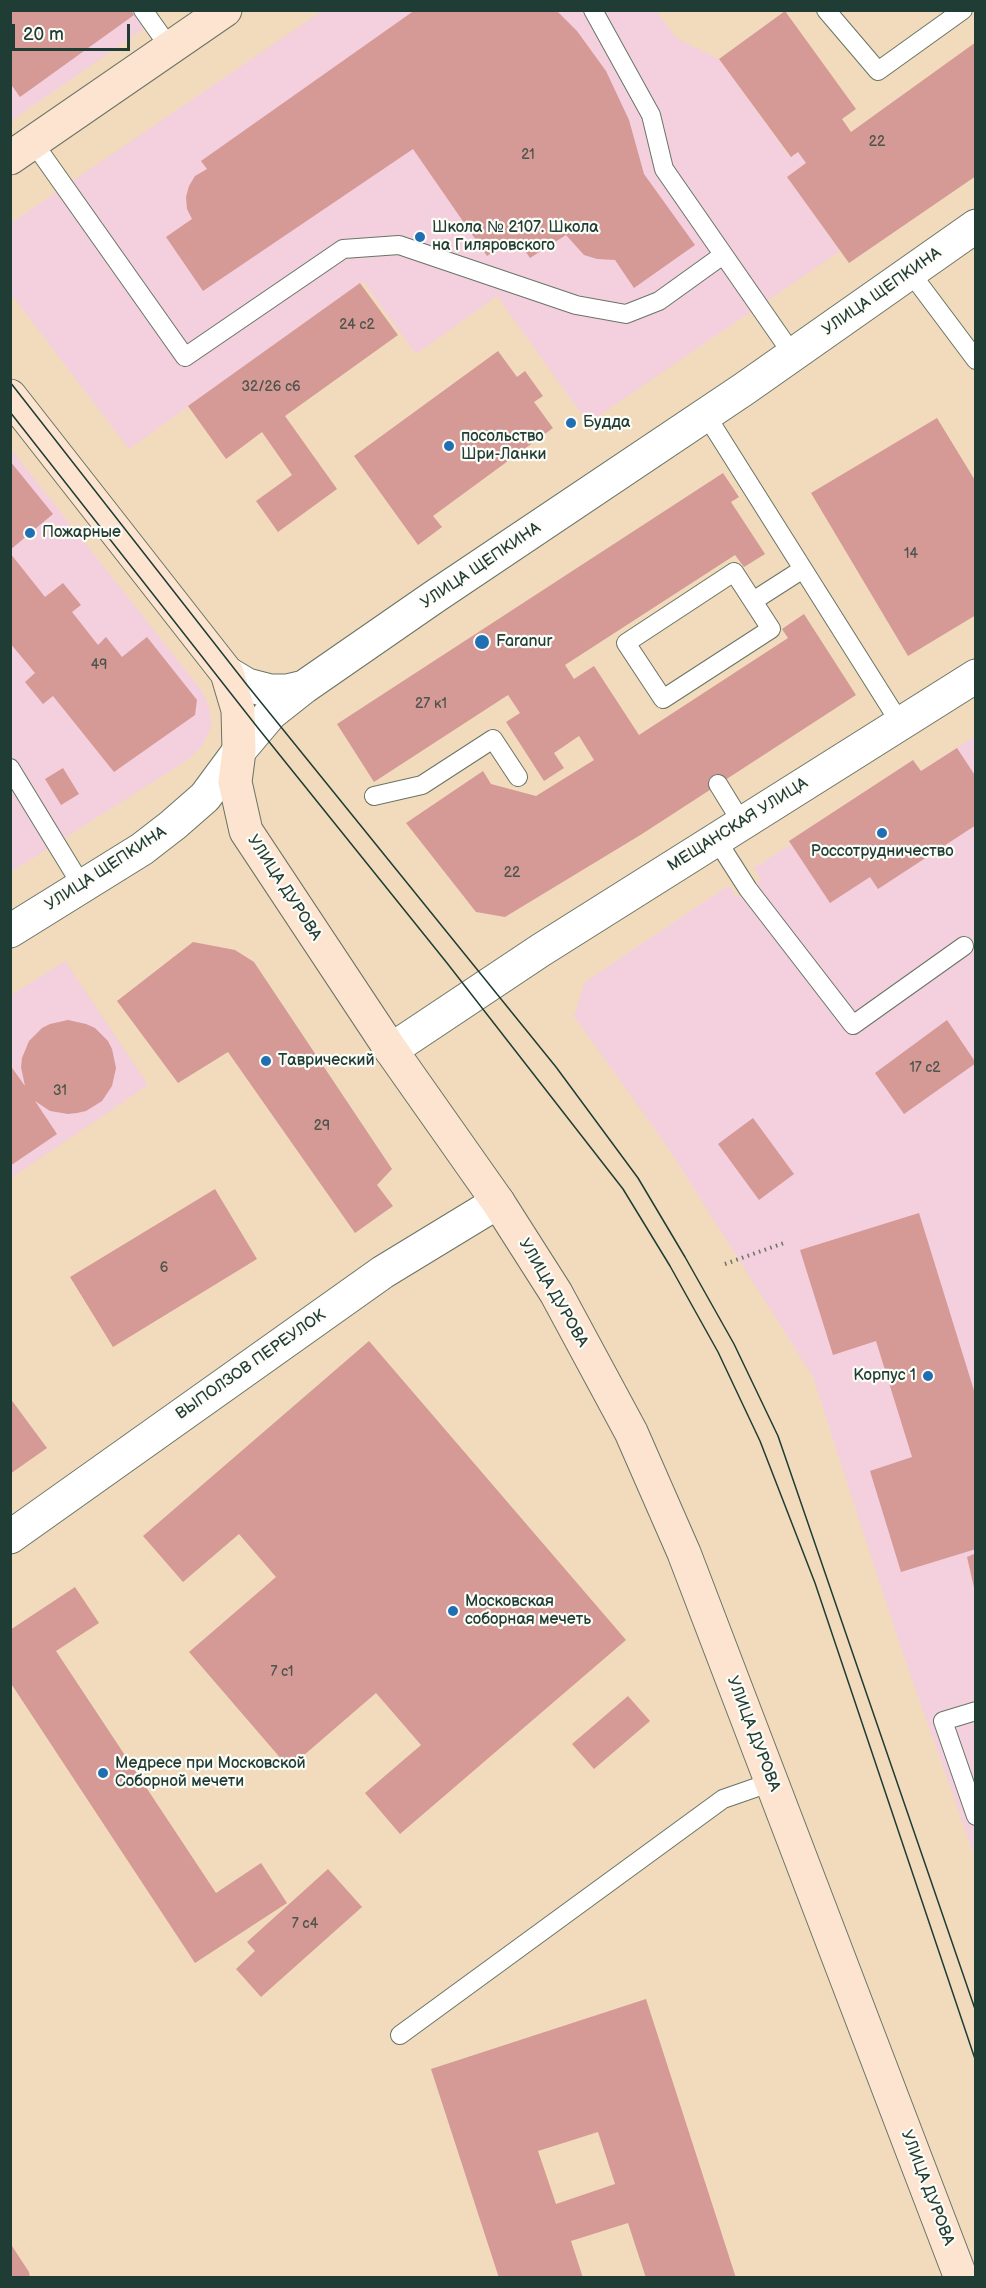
<!DOCTYPE html>
<meta charset="utf-8">
<style>
body{margin:0}
#map{position:relative;width:986px;height:2288px;overflow:hidden;background:#f2dbbc;font-family:"Balsamiq Sans",sans-serif}
canvas{display:block}
.frame{position:absolute;inset:0;border:12px solid #1f3d34;pointer-events:none}
.scale{position:absolute;left:12px;top:24px;width:118px;height:27px;box-sizing:border-box;border:3px solid #1f3d34;border-top:0;padding-left:8px;font-size:18px;line-height:21px;white-space:nowrap;color:#1f3d34;-webkit-text-stroke:4px #fdfcf7;paint-order:stroke}
</style>
<div id="map">
<canvas width="986" height="2288"></canvas>
<div class="frame"></div>
<div class="scale">20 m</div>
</div>
<script>
const c = document.querySelector('canvas').getContext('2d');
c.lineJoin = 'round';
function fill(path, color) {
  c.fillStyle = color;
  c.fill(path, 'evenodd');
}
function toPath(rows) {
  const path = new Path2D();
  for (const r of rows) {
    path.moveTo(r[0], r[1]);
    for (let i = 2; i < r.length; i += 2) path.lineTo(r[i], r[i + 1]);
  }
  return path;
}
function trace(path, color, width, dash) {
  c.strokeStyle = color;
  c.lineWidth = width;
  c.lineCap = dash ? 'butt' : 'round';
  c.setLineDash(dash || []);
  c.stroke(path);
}
function label(font, color, halo, rows, align = 'center') {
  c.font = font + ' "Balsamiq Sans",sans-serif';
  c.lineWidth = 4.5;
  c.setLineDash([]);
  c.textBaseline = 'middle';
  c.strokeStyle = halo;
  c.fillStyle = color;
  for (const [text, x, y, turn = 0] of rows) {
    c.save();
    c.translate(x, y);
    c.rotate((+turn || 0) * Math.PI / 180);
    c.textAlign = isNaN(turn) ? turn : align;
    if (halo) c.strokeText(text, 0, 0);
    c.fillText(text, 0, 0);
    c.restore();
  }
}
const built = toPath([
 [11,11,152,11,158,19,11,121],
 [322,11,656,11,676,38,719,59,790,157,798,152,806,163,787,177,840,251,588,423,497,296,416,354,363,281,129,449,11,294,11,223],
 [10,448,202,691,210,709,211,727,202,746,189,759,11,872],
 [975,736,975,1858,897,1636,813,1377,669,1149,574,1016,585,982,729,885,736,897,761,880,754,868,791,844,789,841,913,760,921,771],
 [65,961,148,1085,11,1178,11,995]
]);
const building = toPath([
 [10,10,131,10,134,15,20,97,10,83],
 [415,10,556,10,577,31,606,71,629,120,644,174,695,245,634,288,615,260,597,259,584,255,566,235,530,258,516,238,487,256,413,149,203,291,166,237,192,219,187,209,186,197,189,186,195,176,207,169,201,161],
 [785,11,856,109,842,119,851,132,976,42,976,176,849,263,787,177,806,163,798,152,791,157,719,59],
 [360,283,398,335,285,416,337,489,278,532,256,501,292,475,262,432,226,459,188,406],
 [498,351,517,377,525,371,543,396,534,402,553,428,433,516,442,527,418,545,354,456],
 [937,418,976,482,976,615,908,656,811,493],
 [10,461,53,514,10,550],
 [723,473,739,497,731,502,765,554,744,567,735,555,565,665,574,679,594,666,639,735,788,638,782,629,804,614,856,695,642,834,505,917,476,912,406,823,483,771,491,784,536,796,594,760,579,736,554,753,564,768,544,781,506,722,520,713,508,695,374,782,337,724],
 [10,553,45,597,63,583,81,605,72,612,98,645,106,637,122,657,147,637,197,700,195,715,114,772,53,696,43,704,25,682,35,673,10,643],
 [957,748,976,777,976,825,878,889,870,877,830,903,789,841,913,760,921,771],
 [63,768,79,794,61,805,45,779],
 [193,942,235,950,254,962,392,1169,377,1185,393,1206,355,1233,228,1052,178,1083,117,1001],
 [68,1020,86,1024,95,1028,108,1041,112,1049,116,1068,112,1086,102,1101,86,1111,77,1113,68,1114,50,1111,35,1101,57,1134,10,1166,10,1065,25,1086,21,1067,22,1058,29,1041,42,1028,50,1024],
 [947,1020,976,1063,904,1114,875,1073],
 [753,1118,794,1174,759,1200,718,1144],
 [215,1189,257,1259,113,1347,70,1277],
 [919,1213,976,1397,976,1549,901,1572,870,1471,912,1457,876,1341,833,1355,800,1250],
 [369,1341,626,1640,400,1834,365,1793,421,1745,376,1693,289,1768,189,1652,276,1577,239,1534,183,1582,143,1536],
 [10,1398,47,1448,10,1474],
 [976,1553,976,1592,975,1592,967,1557],
 [75,1587,99,1623,56,1651,216,1893,261,1863,287,1903,195,1963,10,1682,10,1630],
 [628,1696,650,1721,594,1769,572,1744],
 [328,1869,362,1907,261,1997,236,1969,255,1951,247,1942],
 [646,1999,736,2278,646,2278,628,2223,571,2241,583,2278,499,2278,431,2069],
 [598,2132,615,2184,556,2204,538,2151],
 [10,2243,29,2272,30,2278,10,2278]
]);
const path = toPath([
 [725,1264,787,1242]
]);
const service = toPath([
 [143,10,170,48],
 [593,10,651,115,664,169,793,355],
 [826,10,878,71,963,10],
 [33,142,185,357,343,249,399,245,576,305,626,314,659,301,723,255],
 [910,272,976,360],
 [706,415,900,723],
 [734,572,771,629,663,699,626,643,734,572],
 [753,601,803,569],
 [10,768,82,886],
 [718,784,742,823],
 [374,796,422,785,493,739,518,777],
 [716,839,748,889,853,1025,964,946],
 [976,1711,943,1721,976,1816],
 [400,2035,723,1799,772,1782]
]);
const minor = toPath([
 [391,1050,541,950,976,676],
 [10,1537,383,1272,498,1202]
]);
const tertiary = toPath([
 [227,673,247,685,270,691,287,691,304,687],
 [10,931,142,849,173,825,205,797,239,751,271,713,304,687,434,597,744,389,976,226]
]);
const secondary = toPath([
 [10,158,225,10],
 [10,396,227,673,238,710,239,751,235,782,246,831,391,1050,498,1202,556,1293,631,1432,684,1553,961,2278]
]);
const tram = toPath([
 [10,382,247,685,556,1067,638,1178,685,1257,734,1344,778,1436,976,2012],
 [10,412,258,728,447,963,623,1189,670,1266,718,1352,760,1441,815,1583,976,2062]
]);
const markers = [
 [420,237,6,"#1f6fb2"],
 [571,423,6,"#1f6fb2"],
 [449,446,6,"#1f6fb2"],
 [30,533,6,"#1f6fb2"],
 [482,642,8,"#1f6fb2"],
 [882,833,6,"#1f6fb2"],
 [266,1061,6,"#1f6fb2"],
 [928,1376,6,"#1f6fb2"],
 [453,1611,6,"#1f6fb2"],
 [103,1773,6,"#1f6fb2"]
];
const numberNames = [
 ["22",877,142],
 ["21",528,155],
 ["24 с2",357,325],
 ["32/26 с6",271,387],
 ["14",911,554],
 ["49",99,665],
 ["27 к1",431,704],
 ["22",512,873],
 ["17 с2",925,1068],
 ["31",60,1091],
 ["29",322,1126],
 ["6",164,1268],
 ["7 с1",282,1672],
 ["7 c4",305,1924]
];
const poiNames = [
 ["Школа № 2107. Школа",432,228],
 ["на Гиляровского",432,246],
 ["Будда",583,423],
 ["посольство",461,437],
 ["Шри-Ланки",461,455],
 ["Пожарные",42,533],
 ["Faranur",496,642],
 ["Россотрудничество",882,852,"center"],
 ["Таврический",278,1061],
 ["Корпус 1",916,1376,"right"],
 ["Московская",465,1602],
 ["соборная мечеть",465,1620],
 ["Медресе при Московской",115,1764],
 ["Соборной мечети",115,1782]
];
const streetNames = [
 ["УЛИЦА ЩЕПКИНА",882,292,-35],
 ["УЛИЦА ЩЕПКИНА",481,566,-34],
 ["МЕЩАНСКАЯ УЛИЦА",738,825,-32],
 ["УЛИЦА ЩЕПКИНА",106,869,-33],
 ["УЛИЦА ДУРОВА",284,888,57],
 ["УЛИЦА ДУРОВА",553,1293,60],
 ["ВЫПОЛЗОВ ПЕРЕУЛОК",251,1365,-35],
 ["УЛИЦА ДУРОВА",753,1734,69],
 ["УЛИЦА ДУРОВА",927,2188,69]
];
fill(built, '#f4cfde');
fill(building, '#d59996');
trace(service, '#697464', 20);
trace(minor, '#697464', 35);
trace(tertiary, '#697464', 35);
trace(secondary, '#697464', 35);
trace(path, '#697464', 4, [1.5, 4.5]);
trace(service, '#fff', 18);
trace(minor, '#fff', 33);
trace(tertiary, '#fff', 33);
trace(secondary, '#fde4d1', 33);
trace(tram, '#1f3d34', 1.5);
for (const [x, y, r, color] of markers) {
  const dot = new Path2D();
  dot.arc(x, y, r, 0, 2 * Math.PI);
  c.fillStyle = color;
  c.fill(dot);
  trace(dot, '#fdfcf7', 2);
}
label('14px', '#4c544c', null, numberNames);
label('16px', '#1f3d34', '#fdfcf7', poiNames, 'left');
label('16px', '#1f3d34', '#fdfcf7', streetNames);
</script>
